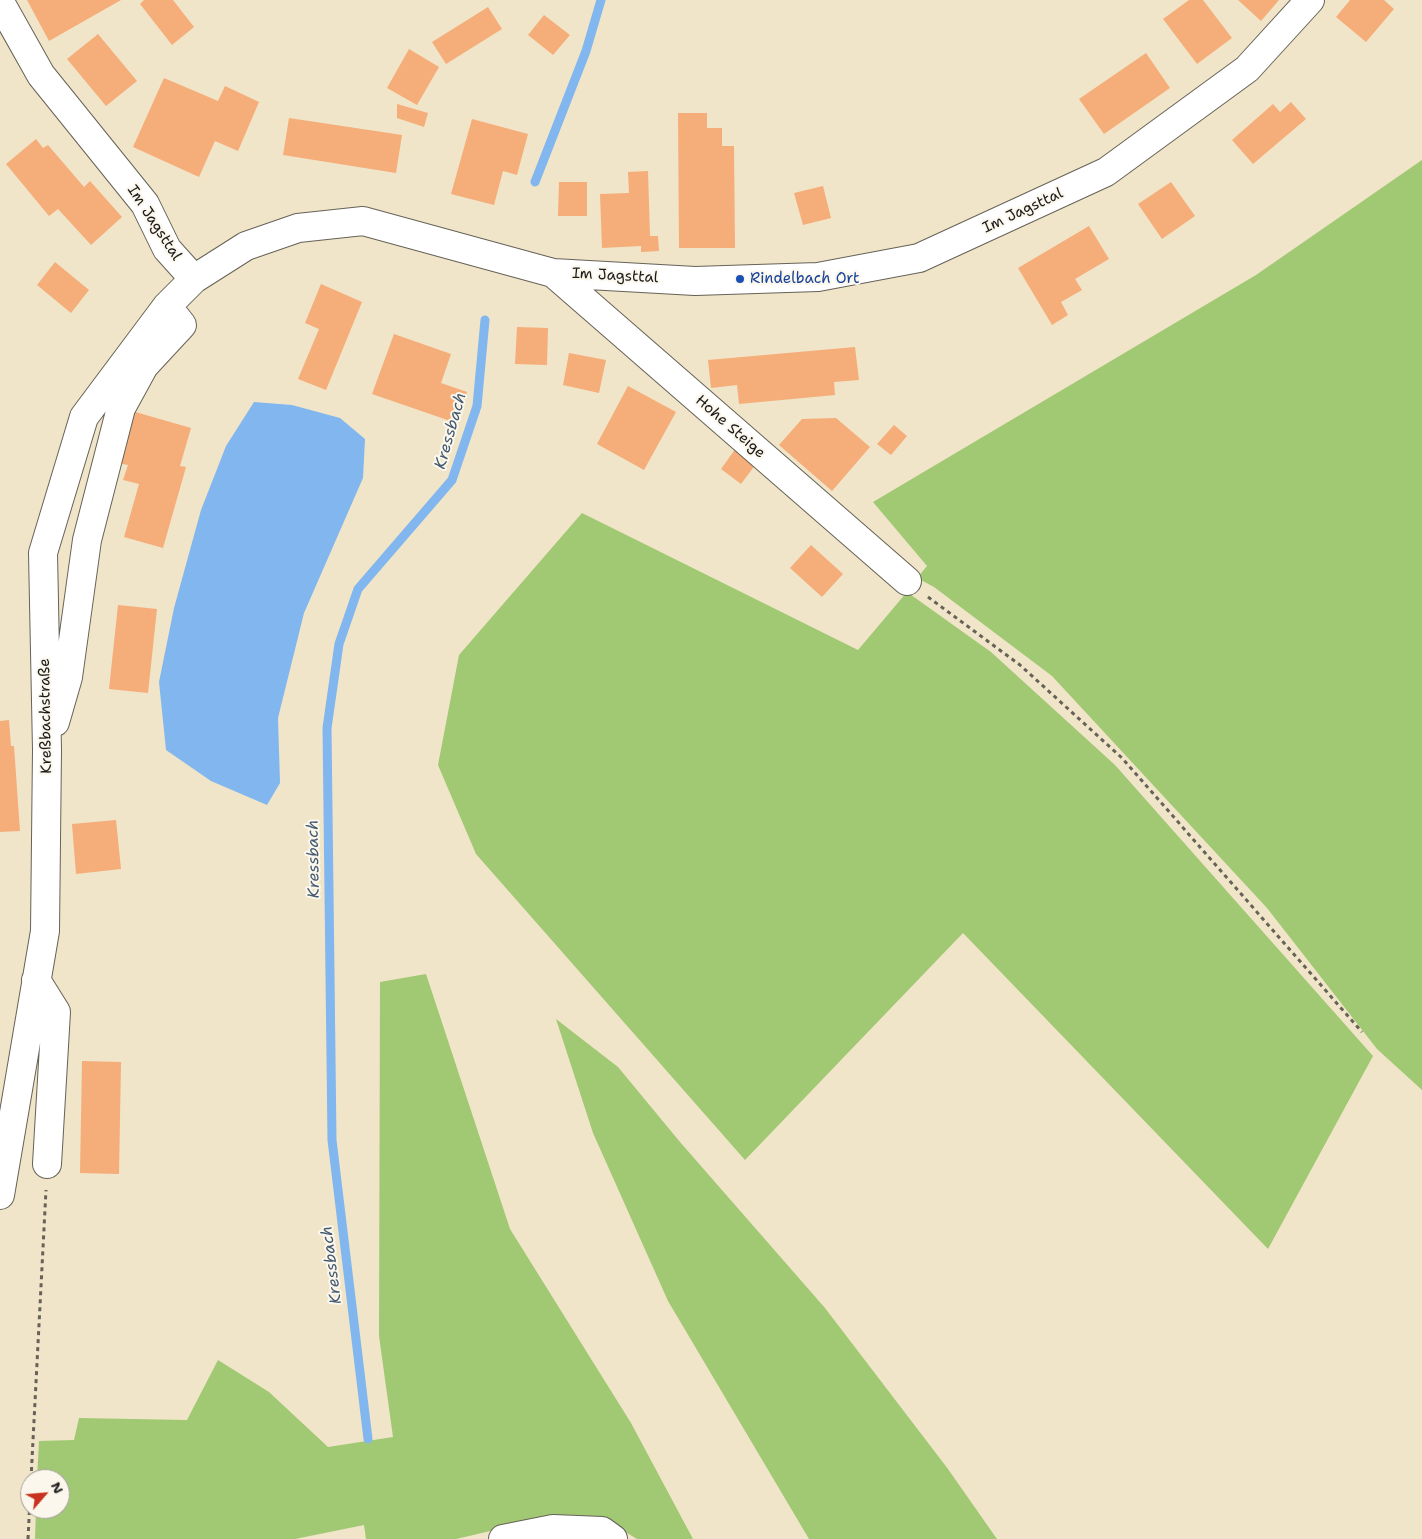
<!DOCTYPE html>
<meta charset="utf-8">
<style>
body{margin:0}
#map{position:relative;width:1422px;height:1539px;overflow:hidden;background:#f0e5c8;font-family:"Shantell Sans",sans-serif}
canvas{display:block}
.north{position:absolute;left:20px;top:1469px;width:50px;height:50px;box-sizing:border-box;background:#fbf7ec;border:1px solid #a29f99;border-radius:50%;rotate:63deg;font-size:14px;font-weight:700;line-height:20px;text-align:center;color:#1c1c1c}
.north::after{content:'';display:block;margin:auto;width:18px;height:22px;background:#c8321e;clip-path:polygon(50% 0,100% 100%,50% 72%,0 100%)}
</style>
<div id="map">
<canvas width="1422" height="1539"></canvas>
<div class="north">N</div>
</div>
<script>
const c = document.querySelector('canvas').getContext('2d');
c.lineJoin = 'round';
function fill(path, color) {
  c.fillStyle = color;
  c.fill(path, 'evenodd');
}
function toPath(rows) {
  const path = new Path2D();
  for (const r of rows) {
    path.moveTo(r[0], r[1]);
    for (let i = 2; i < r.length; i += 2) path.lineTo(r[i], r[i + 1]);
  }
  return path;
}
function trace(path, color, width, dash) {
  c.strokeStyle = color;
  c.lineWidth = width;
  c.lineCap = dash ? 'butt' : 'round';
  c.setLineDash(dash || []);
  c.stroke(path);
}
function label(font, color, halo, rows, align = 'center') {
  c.font = font + ' "Shantell Sans",sans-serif';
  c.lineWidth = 4;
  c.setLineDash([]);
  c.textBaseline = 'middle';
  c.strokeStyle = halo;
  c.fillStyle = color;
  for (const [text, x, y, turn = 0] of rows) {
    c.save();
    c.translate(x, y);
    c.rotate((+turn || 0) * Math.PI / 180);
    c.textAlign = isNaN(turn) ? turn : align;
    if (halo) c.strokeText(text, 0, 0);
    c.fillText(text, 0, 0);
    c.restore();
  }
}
const green = toPath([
 [1422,160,1422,1090,1377,1049,1267,908,1052,676,934,587,917,578,927,566,873,502,1256,275],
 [582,513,858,650,907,592,991,652,1115,765,1373,1056,1268,1249,963,933,745,1160,476,854,438,765,459,655],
 [426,974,510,1229,631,1423,693,1539,637,1539,614,1525,542,1519,456,1539,366,1539,364,1525,295,1539,35,1539,36,1509,60,1509,60,1479,37,1479,39,1441,74,1440,79,1418,187,1420,218,1360,269,1392,328,1447,393,1437,379,1336,380,982],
 [556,1019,618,1067,680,1142,825,1308,948,1469,997,1539,809,1539,668,1301,593,1133]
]);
const water = toPath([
 [254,402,292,405,340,418,365,439,363,478,304,613,278,718,280,783,267,805,211,781,166,750,159,682,174,608,201,510,226,446]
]);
const stream = toPath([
 [535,182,586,51,601,0],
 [368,1439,332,1140,327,728,339,644,358,589,452,480,477,406,485,320]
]);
const building = toPath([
 [27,0,121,0,49,41],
 [144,0,173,0,194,27,172,45,140,4],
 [1189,0,1203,0,1232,38,1197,64,1163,19],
 [1238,0,1279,0,1261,21],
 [1350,0,1384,0,1394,9,1366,42,1336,17],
 [488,7,502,29,446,64,432,42],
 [544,15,570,35,553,55,528,35],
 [98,34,137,81,106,106,67,59],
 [409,49,439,67,417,105,387,88],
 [1146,53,1170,88,1104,134,1079,99],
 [164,78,218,101,225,86,259,102,238,151,215,141,199,177,133,147],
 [1291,102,1306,119,1253,164,1232,140,1273,104,1280,112],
 [397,104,428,113,424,127,397,118],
 [678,113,707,113,707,128,722,128,722,146,734,146,735,248,679,248],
 [289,118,402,135,396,173,283,155],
 [472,119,528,134,517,175,503,171,494,205,451,194],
 [36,139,43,148,48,145,84,187,90,181,122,217,91,245,58,209,49,216,6,164],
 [648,171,650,236,658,236,659,251,641,252,641,246,602,248,600,194,629,193,628,172],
 [559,182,587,182,587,216,558,216],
 [1171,182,1195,216,1162,239,1138,204],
 [823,186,831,218,803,225,794,193],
 [1089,226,1109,259,1075,279,1082,290,1061,302,1068,315,1052,325,1018,268],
 [55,262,89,290,71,313,37,285],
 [321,284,362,302,326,390,298,379,319,329,305,323],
 [517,327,548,328,547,365,515,364],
 [394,334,451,354,441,383,467,392,456,423,372,394],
 [855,347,859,380,834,382,835,395,739,404,737,385,711,388,708,360],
 [569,353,606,360,599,393,563,385],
 [628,386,676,412,644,470,597,444],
 [132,411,191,428,180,466,186,467,163,548,124,537,139,484,123,480,128,465,117,463],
 [836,418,870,447,832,491,779,445,802,419],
 [894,425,907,436,891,455,877,444],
 [736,448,756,464,741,484,721,469],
 [811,545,843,574,822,597,790,568],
 [118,605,157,609,148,693,109,689],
 [9,720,11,746,14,746,20,831,0,832,0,721],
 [116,820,121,869,76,874,72,824],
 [82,1061,121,1062,119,1174,80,1173]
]);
const path = toPath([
 [928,597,1020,665,1122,758,1362,1032],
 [31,1479,46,1190],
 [28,1539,30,1499]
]);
const minor = toPath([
 [0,2,41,75,145,204,167,249,194,279],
 [553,273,907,581],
 [55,722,68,677,87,540,121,408,144,366,182,325,167,306],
 [36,980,56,1012,47,1164],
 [0,1195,45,931,47,750,43,553,84,417,167,306,194,279,246,246,298,228,363,221,553,273,695,281,818,277,919,258,1106,172,1247,69,1310,0],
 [503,1539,553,1529,602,1531,613,1539]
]);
const markers = [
 [740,279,5,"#1a4fb4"]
];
const streetNames = [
 ["Im Jagsttal",1023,211,-25],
 ["Im Jagsttal",154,223,57],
 ["Im Jagsttal",615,276,3],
 ["Hohe Steige",730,427,41],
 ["Kreßbachstraße",46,716,-91]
];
const transitNames = [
 ["Rindelbach Ort",750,279]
];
const waterNames = [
 ["Kressbach",451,431,-74],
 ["Kressbach",314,859,-91],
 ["Kressbach",332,1265,-97]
];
fill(green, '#a1c873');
fill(water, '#81b6ef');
trace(stream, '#81b6ef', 9);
fill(building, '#f5ad7a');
trace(minor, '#666258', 30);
trace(path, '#666258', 3, [4, 4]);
trace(minor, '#fff', 28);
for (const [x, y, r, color] of markers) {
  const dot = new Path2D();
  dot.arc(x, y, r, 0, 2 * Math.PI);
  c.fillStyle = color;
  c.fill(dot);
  trace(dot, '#fbf7ec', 2);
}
label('15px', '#1c1c1c', '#fbf7ec', streetNames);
label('15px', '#164399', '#fbf7ec', transitNames, 'left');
label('italic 16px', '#445a70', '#fbf7ec', waterNames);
</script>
